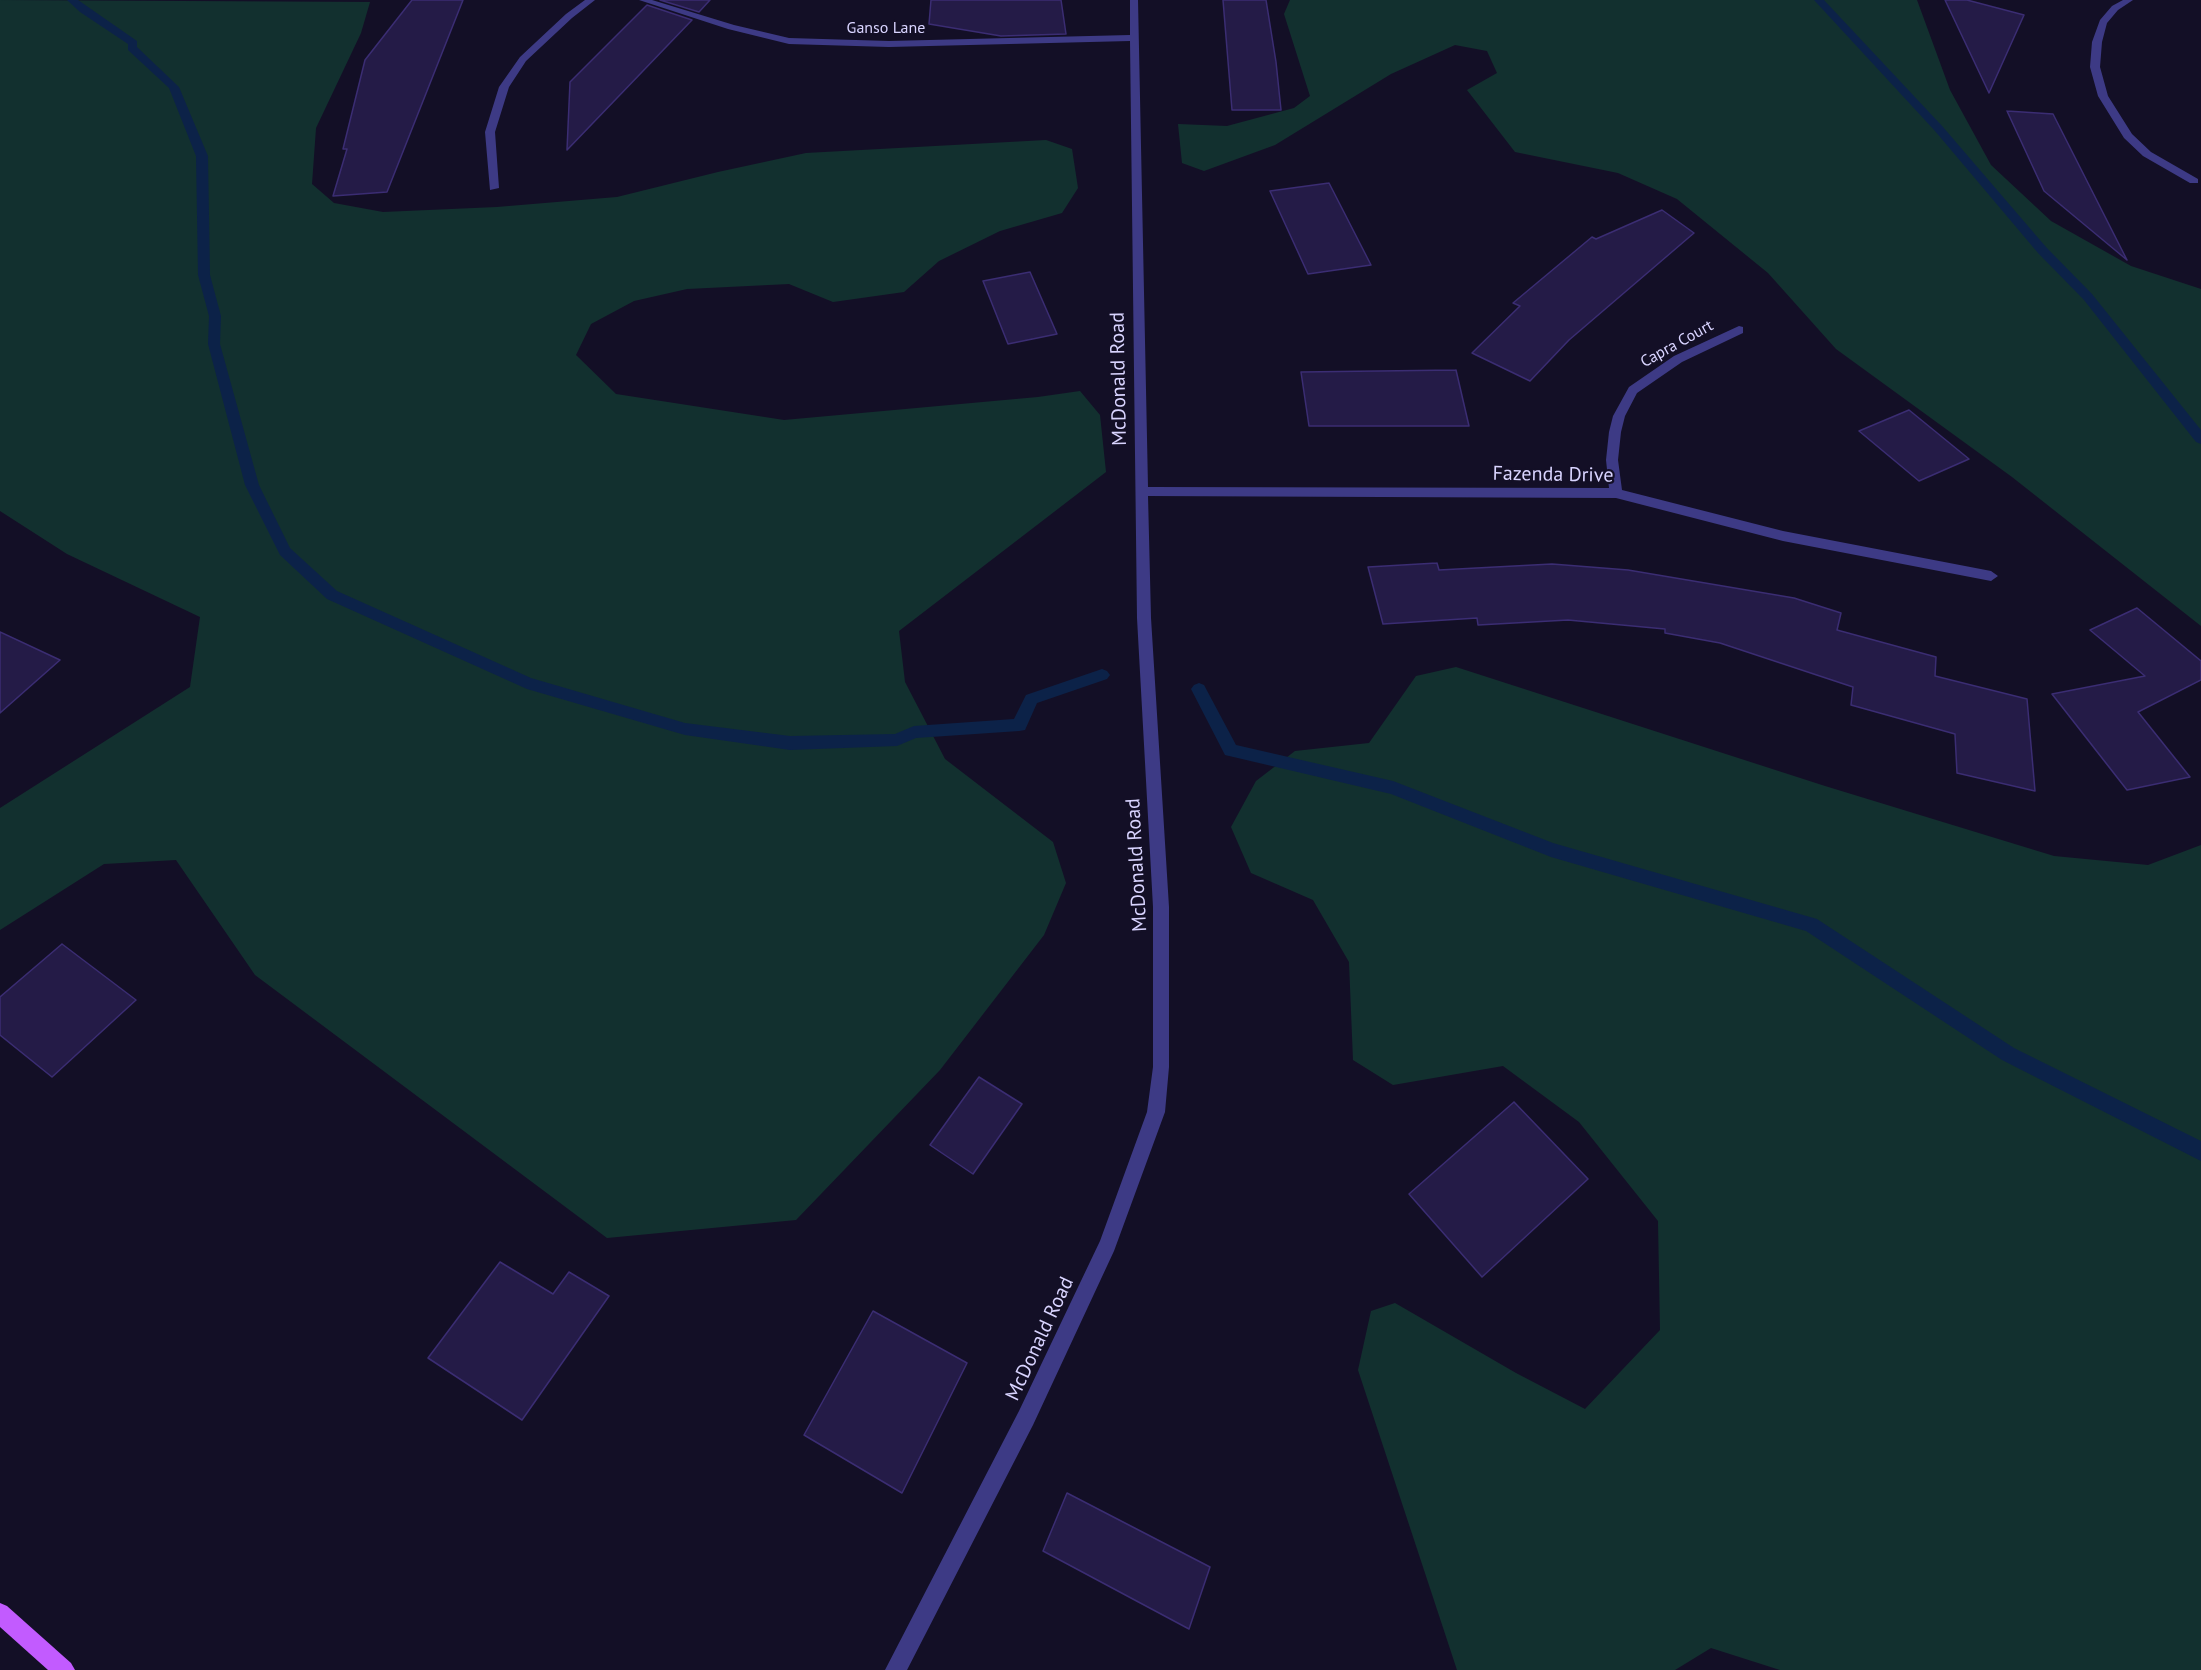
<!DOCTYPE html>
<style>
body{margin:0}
canvas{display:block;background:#130f26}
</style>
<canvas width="2201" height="1670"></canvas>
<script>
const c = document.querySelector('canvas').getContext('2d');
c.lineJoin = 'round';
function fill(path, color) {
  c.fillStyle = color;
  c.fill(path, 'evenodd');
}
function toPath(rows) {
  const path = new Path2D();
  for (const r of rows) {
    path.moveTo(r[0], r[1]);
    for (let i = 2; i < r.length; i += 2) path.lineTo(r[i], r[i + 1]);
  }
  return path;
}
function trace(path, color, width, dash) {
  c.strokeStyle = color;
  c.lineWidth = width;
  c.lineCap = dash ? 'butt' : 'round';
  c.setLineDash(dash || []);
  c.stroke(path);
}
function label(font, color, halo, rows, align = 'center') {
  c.font = font + ' "PT Sans",sans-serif';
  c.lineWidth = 4.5;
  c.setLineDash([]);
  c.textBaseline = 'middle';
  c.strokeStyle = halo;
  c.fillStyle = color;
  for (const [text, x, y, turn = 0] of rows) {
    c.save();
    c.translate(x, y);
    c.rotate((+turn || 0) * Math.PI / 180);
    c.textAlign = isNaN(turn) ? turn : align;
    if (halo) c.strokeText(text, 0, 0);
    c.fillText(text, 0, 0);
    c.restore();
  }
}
const green = toPath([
 [0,0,370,2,361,33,316,128,312,184,334,203,383,212,497,207,617,197,718,172,806,153,1046,140,1072,149,1078,188,1062,213,1000,231,939,261,904,292,833,302,789,284,687,289,634,301,591,324,576,355,616,394,784,420,1038,397,1080,391,1100,415,1106,472,899,631,905,682,945,759,1053,842,1066,883,1044,935,940,1070,796,1220,607,1238,255,975,176,860,104,864,0,930,0,808,190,687,200,617,67,554,0,511],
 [1290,0,1917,0,1950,90,1991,165,2051,221,2131,266,2201,289,2201,626,2012,477,1836,349,1768,273,1677,199,1618,173,1515,152,1467,90,1497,73,1487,51,1455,45,1391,74,1275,145,1204,171,1182,163,1178,124,1227,126,1294,108,1310,96,1284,14],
 [1456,667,1825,786,2054,856,2148,865,2201,845,2201,1670,1780,1670,1711,1648,1675,1670,1457,1670,1358,1370,1371,1311,1395,1303,1516,1373,1585,1409,1660,1330,1658,1221,1579,1122,1503,1066,1393,1085,1353,1060,1349,962,1313,900,1251,873,1231,827,1256,781,1295,751,1369,743,1416,676]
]);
const stream = toPath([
 [67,0,78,0,137,41,137,47,179,87,208,156,210,275,221,316,220,344,259,485,290,548,337,591,531,678,685,723,790,736,895,734,914,726,1014,719,1026,695,1102,669,1107,671,1110,675,1107,679,1037,703,1025,730,1019,731,916,738,897,746,790,750,685,735,527,689,327,599,280,555,245,485,208,344,209,316,198,275,196,156,169,88,128,50,128,44,80,12,67,0],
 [1814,0,1824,0,1943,127,2046,247,2092,294,2201,430,2201,444,2196,442,2084,300,2038,253,1935,131,1814,0],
 [1199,683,1204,685,1236,745,1393,781,1553,843,1817,919,2014,1048,2201,1141,2201,1161,2002,1060,1806,931,1551,857,1391,794,1225,755,1191,689,1194,685,1199,683]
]);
const building = toPath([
 [412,0,463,0,387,192,333,196,347,149,343,149,365,60,412,0],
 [660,0,710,0,699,12,660,0],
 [931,0,1061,0,1066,34,1001,36,929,24,931,0],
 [1223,0,1266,0,1276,62,1281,110,1232,110,1223,0],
 [1945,0,1967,0,2024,15,1989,93,1945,0],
 [647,5,692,20,567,150,570,82,647,5],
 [2007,111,2053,114,2127,260,2044,191,2007,111],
 [1329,183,1371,265,1308,274,1270,191,1329,183],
 [1662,210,1694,233,1569,340,1530,381,1472,353,1520,306,1513,303,1592,237,1596,239,1662,210],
 [1030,272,1057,334,1008,344,983,281,1030,272],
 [1456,370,1469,426,1309,426,1301,372,1456,370],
 [1909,410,1969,459,1919,481,1859,431,1909,410],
 [1437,563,1439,570,1552,564,1628,570,1794,598,1841,613,1837,630,1936,657,1935,676,2027,699,2035,791,1957,773,1955,734,1851,705,1853,687,1720,643,1665,633,1665,629,1568,620,1478,625,1477,618,1383,624,1368,567,1437,563],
 [2137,608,2201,661,2201,680,2138,712,2190,777,2127,790,2052,694,2145,676,2090,630,2137,608],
 [0,632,60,660,0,713,0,632],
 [62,944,136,1000,52,1077,0,1035,0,997,62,944],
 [979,1077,1022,1104,973,1174,930,1145,979,1077],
 [1514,1102,1588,1179,1482,1277,1409,1194,1514,1102],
 [500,1262,553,1294,569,1272,609,1296,522,1420,428,1358,500,1262],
 [873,1311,967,1363,902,1493,804,1435,873,1311],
 [1067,1493,1210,1567,1189,1629,1043,1551,1067,1493]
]);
const street = toPath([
 [585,0,595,0,572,18,526,61,509,87,495,132,499,188,490,190,485,132,499,87,520,57,566,14,585,0],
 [639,0,652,0,734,25,789,38,889,41,1130,35,1130,0,1138,0,1148,487,1609,488,1606,460,1609,432,1613,416,1629,387,1674,356,1739,326,1743,327,1743,333,1682,362,1637,393,1625,416,1621,432,1618,460,1622,490,1783,531,1991,571,1998,576,1991,581,1783,541,1616,498,1148,496,1151,618,1169,907,1169,1067,1165,1112,1114,1251,1033,1425,907,1670,885,1670,1019,1411,1100,1241,1147,1112,1153,1067,1153,907,1137,618,1130,41,889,47,789,44,728,29,639,0],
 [2123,0,2133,0,2118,10,2107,23,2102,42,2100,67,2108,96,2132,134,2151,152,2198,179,2198,183,2190,183,2143,156,2124,138,2098,96,2090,67,2092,42,2100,20,2112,6,2123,0]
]);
const primary = toPath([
 [0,1603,7,1606,71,1663,75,1670,48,1670,0,1627,0,1603]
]);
const farStreetnames = [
 ["Ganso Lane",886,28],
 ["Capra Court",1677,344,-29]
];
const streetNames = [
 ["McDonald Road",1119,379,-91],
 ["Fazenda Drive",1553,475,1],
 ["McDonald Road",1137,865,-93],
 ["McDonald Road",1040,1339,-65]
];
fill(green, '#12302f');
fill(stream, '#0c2248');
fill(building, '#241b47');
trace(building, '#3b2d73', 1.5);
fill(street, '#3d3a85');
fill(primary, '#c25bff');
label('16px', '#d9d4ff', '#130f26', farStreetnames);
label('20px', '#d9d4ff', '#130f26', streetNames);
</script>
